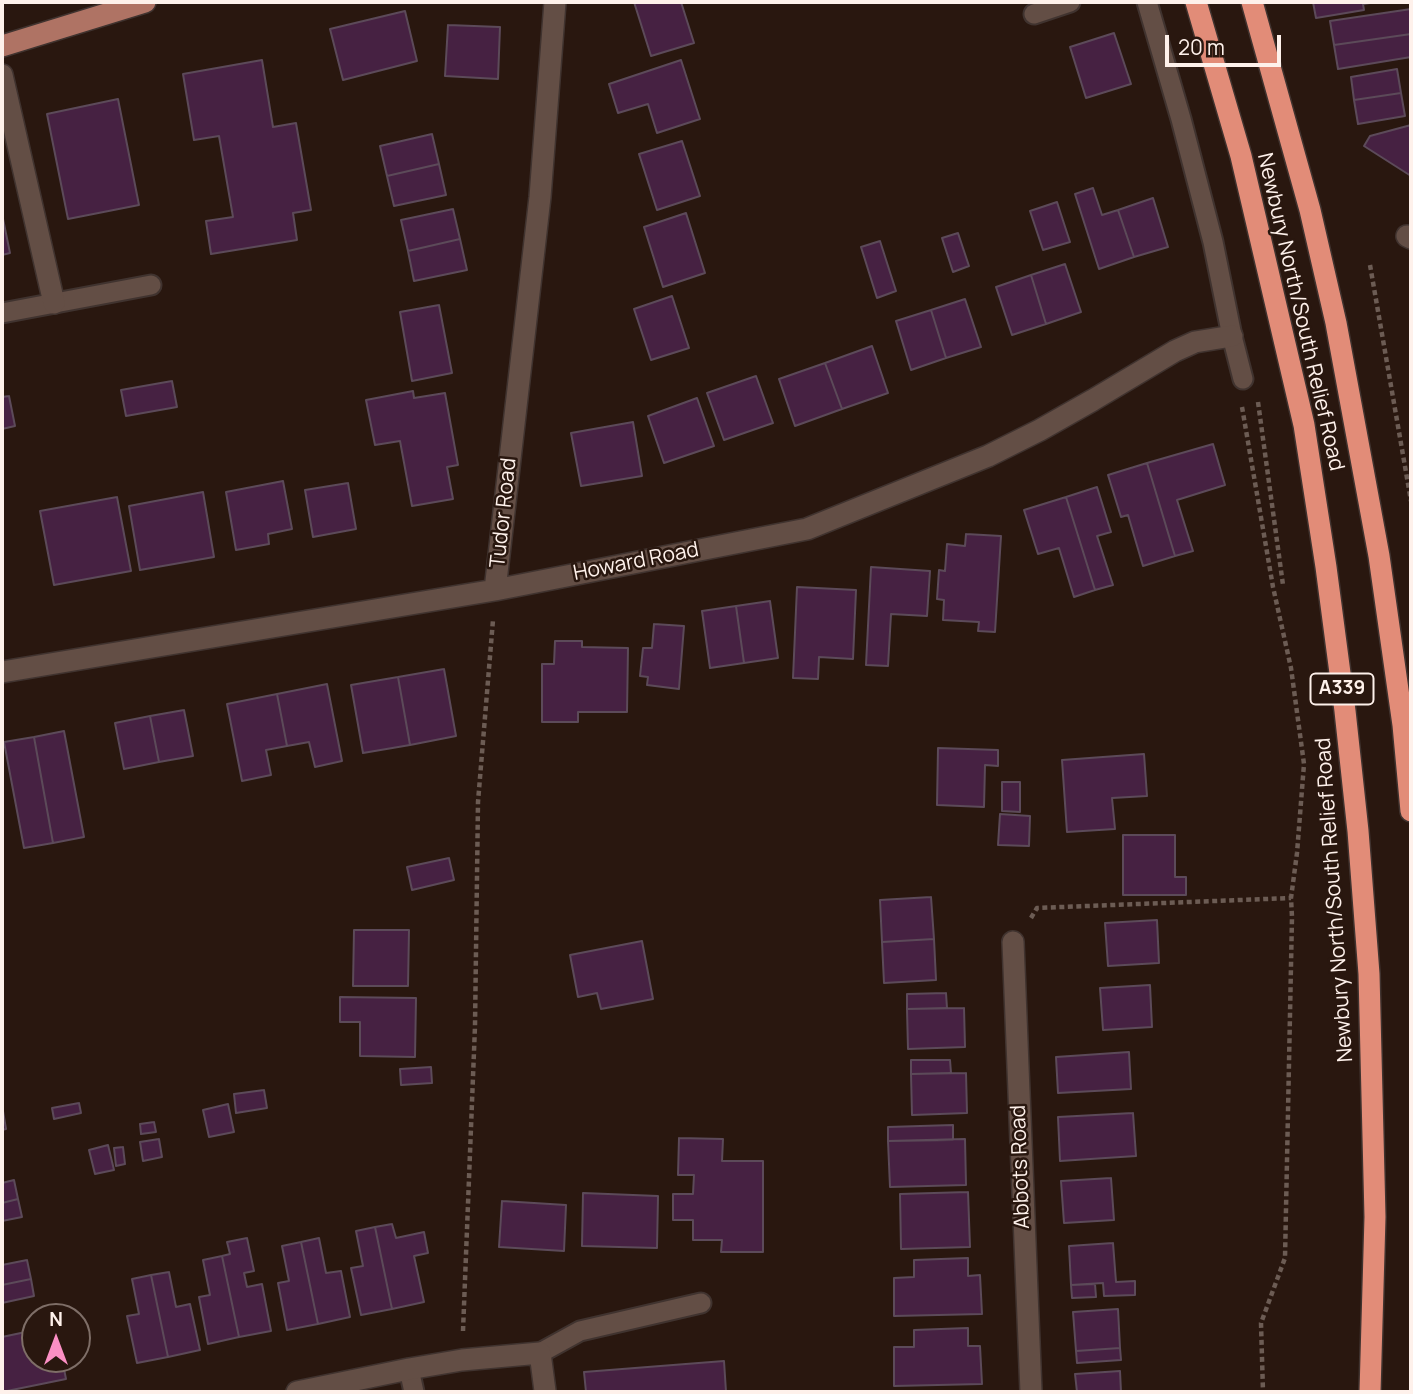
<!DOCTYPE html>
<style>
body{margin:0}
#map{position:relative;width:1413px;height:1394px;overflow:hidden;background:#29170f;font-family:Manrope,sans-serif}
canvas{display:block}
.frame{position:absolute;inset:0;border:4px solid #fef1eb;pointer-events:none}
.north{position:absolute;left:21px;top:1303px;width:70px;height:70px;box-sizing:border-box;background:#29170f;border:2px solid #7e6e67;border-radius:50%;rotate:0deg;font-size:19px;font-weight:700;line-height:28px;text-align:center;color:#fef1eb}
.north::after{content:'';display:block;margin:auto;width:24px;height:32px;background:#fb8fc4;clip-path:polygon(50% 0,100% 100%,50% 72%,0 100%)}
.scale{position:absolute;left:1165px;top:35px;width:116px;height:32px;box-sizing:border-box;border:4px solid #fef1eb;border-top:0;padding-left:9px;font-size:21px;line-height:24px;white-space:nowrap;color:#fef1eb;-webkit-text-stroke:5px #29170f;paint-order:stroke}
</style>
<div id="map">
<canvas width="1413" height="1394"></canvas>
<div class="frame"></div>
<div class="north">N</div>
<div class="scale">20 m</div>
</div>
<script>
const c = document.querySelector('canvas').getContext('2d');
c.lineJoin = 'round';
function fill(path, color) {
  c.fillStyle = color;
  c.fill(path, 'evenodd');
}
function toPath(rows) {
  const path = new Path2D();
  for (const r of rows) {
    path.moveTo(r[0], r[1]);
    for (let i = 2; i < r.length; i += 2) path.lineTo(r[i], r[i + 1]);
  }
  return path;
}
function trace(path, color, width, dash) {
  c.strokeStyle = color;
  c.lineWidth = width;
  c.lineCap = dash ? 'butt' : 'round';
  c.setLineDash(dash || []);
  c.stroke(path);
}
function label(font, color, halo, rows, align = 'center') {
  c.font = font + ' Manrope,sans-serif';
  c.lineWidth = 5;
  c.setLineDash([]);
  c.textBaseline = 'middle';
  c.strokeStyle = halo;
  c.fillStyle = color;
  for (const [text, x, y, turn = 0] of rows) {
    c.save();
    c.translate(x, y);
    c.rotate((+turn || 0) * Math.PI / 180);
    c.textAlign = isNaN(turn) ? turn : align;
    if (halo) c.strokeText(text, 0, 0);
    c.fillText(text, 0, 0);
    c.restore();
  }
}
const building = toPath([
 [634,2,681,2,694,43,651,56,634,2],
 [1313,2,1377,2,1363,4,1364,10,1316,18,1313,2],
 [1411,9,1411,34,1334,45,1330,21,1411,9],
 [405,11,417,61,343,80,330,29,405,11],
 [448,25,500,27,498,79,445,76,448,25],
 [1114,33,1131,84,1086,98,1070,47,1114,33],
 [1411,34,1411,57,1338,69,1334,45,1411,34],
 [262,60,273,127,296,123,311,210,293,213,297,240,211,254,206,221,233,217,219,136,194,140,183,74,262,60],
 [681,60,700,119,657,133,648,104,618,113,609,84,681,60],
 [1397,69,1401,93,1354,100,1351,77,1397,69],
 [1401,93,1405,116,1358,124,1354,100,1401,93],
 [118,99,139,205,68,219,47,114,118,99],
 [1411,125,1411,176,1364,146,1370,136,1411,125],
 [432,134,439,164,387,176,380,146,432,134],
 [682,141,700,196,657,210,639,154,682,141],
 [439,164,446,195,394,206,387,176,439,164],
 [1093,188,1102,215,1118,210,1134,257,1099,269,1075,194,1093,188],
 [1153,198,1168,247,1134,257,1118,210,1153,198],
 [1057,202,1070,242,1043,250,1030,211,1057,202],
 [453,209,460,239,408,251,401,220,453,209],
 [686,213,705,273,663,287,644,227,686,213],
 [2,214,10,253,2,255,2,214],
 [958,233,969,266,953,272,942,238,958,233],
 [460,239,467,270,414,281,408,251,460,239],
 [880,241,896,291,877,298,861,247,880,241],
 [1065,264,1081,312,1046,324,1031,275,1065,264],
 [1031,275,1046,324,1012,335,996,287,1031,275],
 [672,296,689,348,651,360,634,309,672,296],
 [965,299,981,347,946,358,931,310,965,299],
 [439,305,452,373,412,381,400,312,439,305],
 [931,310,946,358,911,370,896,321,931,310],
 [872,346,888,393,842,409,825,363,872,346],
 [825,363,842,409,795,426,779,379,825,363],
 [756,376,773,423,724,440,707,393,756,376],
 [172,381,177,407,126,416,121,390,172,381],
 [413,391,414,398,445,393,458,465,447,467,453,499,412,506,400,441,375,445,366,400,413,391],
 [9,396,15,426,2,429,2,397,9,396],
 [697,398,714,446,664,463,648,416,697,398],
 [633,422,642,476,581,486,571,433,633,422],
 [1213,444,1225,485,1177,500,1193,551,1175,556,1147,463,1213,444],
 [1147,463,1175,556,1143,566,1128,515,1121,517,1108,475,1147,463],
 [283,481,292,529,268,534,269,544,236,550,226,492,283,481],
 [348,483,356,529,313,537,305,490,348,483],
 [1097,487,1111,532,1097,536,1113,585,1095,590,1066,497,1097,487],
 [203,492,214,557,140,570,129,506,203,492],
 [117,497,131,571,54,585,40,511,117,497],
 [1066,497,1095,590,1074,597,1059,548,1038,554,1024,510,1066,497],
 [966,534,1001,536,995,632,978,631,979,622,943,620,944,600,937,599,939,570,945,571,947,544,965,546,966,534],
 [871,567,930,571,927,616,891,614,888,666,866,665,871,567],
 [797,587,856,590,853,659,819,657,818,679,793,678,797,587],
 [770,601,778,658,744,663,736,606,770,601],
 [736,606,744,663,710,668,702,611,736,606],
 [654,624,684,626,679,689,647,685,648,677,640,676,643,648,652,648,654,624],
 [555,641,582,641,582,647,628,648,627,712,578,712,578,722,542,722,542,664,554,664,555,641],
 [444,669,456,736,410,745,398,677,444,669],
 [398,677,410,745,363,753,351,685,398,677],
 [327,684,342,761,315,767,309,742,287,746,277,694,327,684],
 [277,694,287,746,266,750,271,775,242,781,227,704,277,694],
 [184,710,193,756,159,762,150,716,184,710],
 [150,716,159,762,124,769,115,723,150,716],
 [64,731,84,837,53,843,34,737,64,731],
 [34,737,53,843,24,848,4,742,34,737],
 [938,748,998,750,998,766,985,765,984,807,937,805,938,748],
 [1144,754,1147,796,1112,798,1115,829,1067,832,1062,760,1144,754],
 [1002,782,1020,782,1020,812,1002,811,1002,782],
 [1000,814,1030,816,1029,846,998,845,1000,814],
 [1123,835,1175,835,1175,877,1186,877,1186,895,1123,895,1123,835],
 [449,858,454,880,412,890,407,867,449,858],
 [931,897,934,939,882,942,880,900,931,897],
 [1157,920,1159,963,1108,966,1105,923,1157,920],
 [354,930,409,930,408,986,353,986,354,930],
 [934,939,936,980,884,983,882,942,934,939],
 [642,941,653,999,601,1009,597,993,578,997,570,955,642,941],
 [1150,985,1152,1027,1103,1030,1100,988,1150,985],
 [946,993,947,1008,907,1009,907,994,946,993],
 [340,997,416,998,415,1057,360,1056,360,1022,340,1022,340,997],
 [964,1008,965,1047,908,1049,907,1009,964,1008],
 [1129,1052,1131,1089,1058,1093,1056,1057,1129,1052],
 [911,1060,950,1060,951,1073,911,1074,911,1060],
 [431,1067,432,1083,401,1085,400,1069,431,1067],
 [966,1073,967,1113,912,1115,911,1074,966,1073],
 [264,1090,267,1108,236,1113,234,1094,264,1090],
 [79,1103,81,1113,54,1119,52,1108,79,1103],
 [228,1104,234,1132,209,1137,203,1110,228,1104],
 [3,1111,6,1129,2,1130,2,1112,3,1111],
 [1133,1113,1136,1156,1060,1161,1058,1117,1133,1113],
 [154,1122,156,1132,141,1134,140,1124,154,1122],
 [953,1125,953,1140,888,1141,888,1127,953,1125],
 [679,1138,723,1139,722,1161,763,1161,763,1252,721,1252,722,1240,693,1240,693,1220,673,1220,673,1194,693,1194,694,1175,678,1175,679,1138],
 [159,1139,162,1157,143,1161,140,1142,159,1139],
 [965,1139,966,1185,890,1187,888,1141,965,1139],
 [108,1145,114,1170,95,1174,89,1150,108,1145],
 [123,1147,125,1164,116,1166,114,1148,123,1147],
 [1111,1178,1114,1220,1064,1223,1061,1181,1111,1178],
 [14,1180,18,1199,2,1203,2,1183,14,1180],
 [968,1192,970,1247,901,1249,900,1194,968,1192],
 [583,1193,658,1196,657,1248,582,1246,583,1193],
 [18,1199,22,1217,2,1221,2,1203,18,1199],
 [502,1201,566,1205,564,1251,499,1247,502,1201],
 [392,1224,396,1238,424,1232,428,1253,414,1256,424,1302,392,1309,375,1227,392,1224],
 [375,1227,392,1309,361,1315,351,1268,363,1266,356,1231,375,1227],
 [247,1238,254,1271,244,1273,247,1287,262,1284,271,1331,239,1337,222,1256,230,1254,227,1242,247,1238],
 [319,1238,326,1273,341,1271,350,1317,318,1324,301,1242,319,1238],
 [301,1242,318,1324,287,1330,278,1283,289,1281,282,1246,301,1242],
 [1113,1243,1116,1282,1135,1281,1135,1295,1104,1296,1103,1283,1071,1285,1069,1246,1113,1243],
 [222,1256,239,1337,208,1344,199,1297,210,1295,203,1260,222,1256],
 [968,1258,968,1276,980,1275,982,1314,894,1316,894,1278,914,1277,914,1260,968,1258],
 [27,1260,31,1279,2,1285,2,1265,27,1260],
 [169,1272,176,1307,190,1304,200,1350,168,1357,151,1275,169,1272],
 [151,1275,168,1357,137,1363,127,1316,139,1314,132,1279,151,1275],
 [31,1279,34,1296,2,1303,2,1285,31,1279],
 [1095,1284,1096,1297,1072,1298,1071,1285,1095,1284],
 [1118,1309,1120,1348,1076,1351,1073,1312,1118,1309],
 [968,1328,968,1346,980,1346,982,1384,894,1386,894,1347,914,1347,914,1330,968,1328],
 [35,1330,35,1359,62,1359,66,1379,2,1392,2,1337,35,1330],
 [1120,1348,1121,1360,1077,1363,1076,1351,1120,1348],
 [724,1361,726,1392,586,1392,584,1372,724,1361],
 [1120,1371,1121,1392,1077,1392,1075,1374,1120,1371]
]);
const path = toPath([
 [1370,265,1411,501],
 [1258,402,1283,585],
 [1242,407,1273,587,1291,668,1304,764,1297,853,1291,898,1292,917,1285,1258,1261,1323,1263,1392],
 [1031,918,1037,908,1291,898],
 [463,1331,475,1026,478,802,493,620]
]);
const lane = toPath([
 [1147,2,1181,119,1213,242,1232,336,1243,379],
 [1034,14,1070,2],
 [2,313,151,285],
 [540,1353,580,1331,701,1303],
 [409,1369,414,1392]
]);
const street = toPath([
 [2,75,54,303],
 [1407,236,1411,238],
 [495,590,540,197,555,2],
 [2,672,495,590,807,529,988,456,1040,430,1093,400,1175,351,1195,342,1232,336],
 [1013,942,1031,1392],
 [297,1392,409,1369,462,1360,540,1353,545,1391]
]);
const primary = toPath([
 [2,46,145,2]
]);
const highway = toPath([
 [1196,2,1241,156,1304,425,1326,567,1345,711,1358,831,1369,974,1375,1217,1370,1392],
 [1252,2,1310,210,1336,323,1379,556,1403,725,1411,811]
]);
const shields = [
 [1342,689,63]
];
const shieldNames = [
 ["A339",1342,689]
];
const streetNames = [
 ["Newbury North/South Relief Road",1300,312,77],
 ["Tudor Road",504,513,-84],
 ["Howard Road",636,562,-11],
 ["Newbury North/South Relief Road",1335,900,-94],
 ["Abbots Road",1021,1167,-92]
];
fill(building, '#462142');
trace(building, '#5c4a59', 2);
trace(lane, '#40332f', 23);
trace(street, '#40332f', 24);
trace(primary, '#40332f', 24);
trace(highway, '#40332f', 24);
trace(path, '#6c5c54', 4.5, [5, 3.5]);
trace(lane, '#634e45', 19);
trace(street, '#634e45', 21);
trace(primary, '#af7364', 21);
trace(highway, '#e28c78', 21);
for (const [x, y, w] of shields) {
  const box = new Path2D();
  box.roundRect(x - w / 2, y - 15.5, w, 31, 5);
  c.fillStyle = '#29170f';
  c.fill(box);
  trace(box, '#fef1eb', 2);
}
label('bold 19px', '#fef1eb', null, shieldNames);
label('21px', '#fef1eb', '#29170f', streetNames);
</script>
